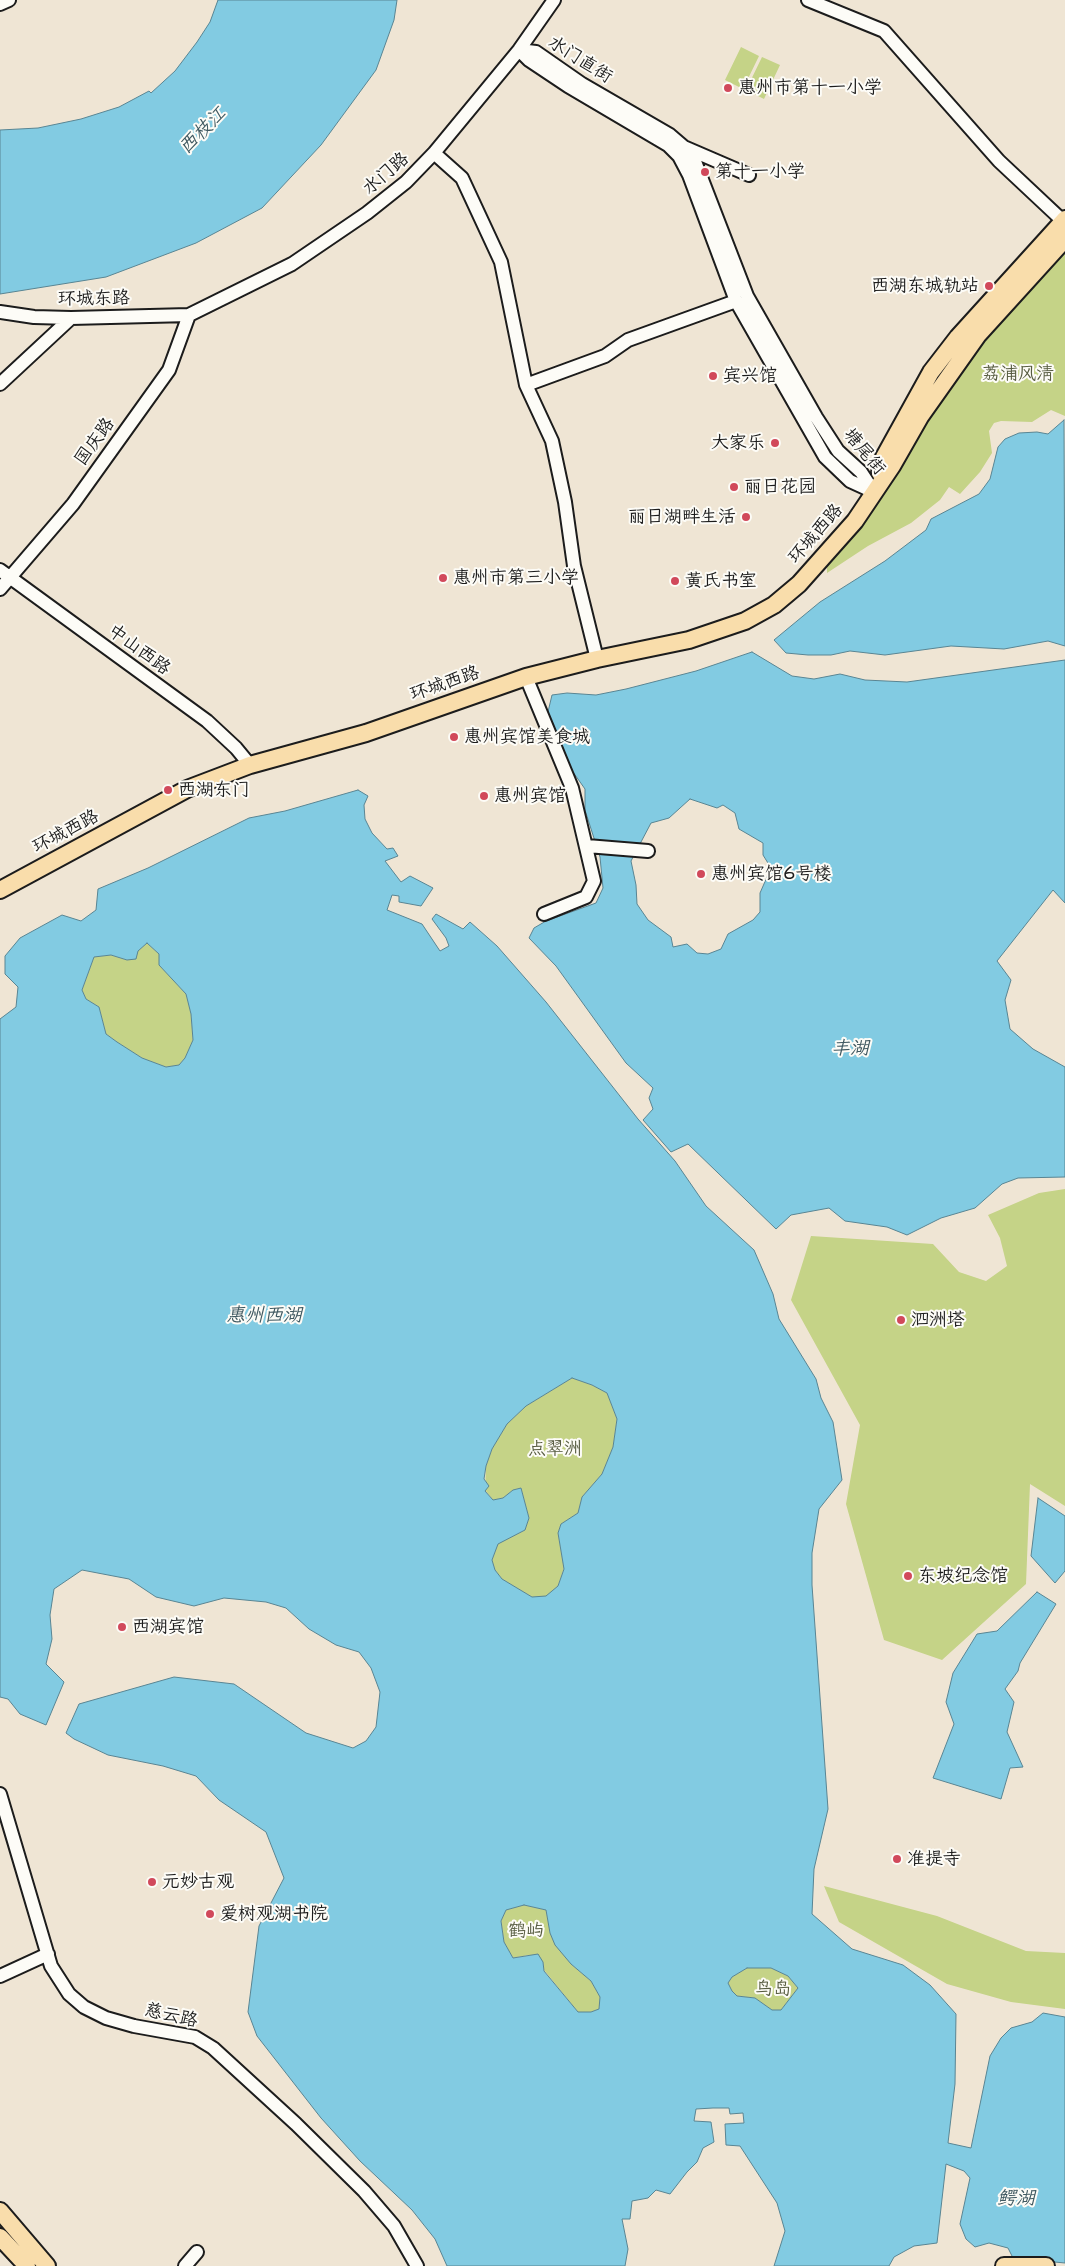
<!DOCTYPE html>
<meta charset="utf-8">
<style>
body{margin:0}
canvas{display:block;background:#efe5d4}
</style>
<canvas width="1065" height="2266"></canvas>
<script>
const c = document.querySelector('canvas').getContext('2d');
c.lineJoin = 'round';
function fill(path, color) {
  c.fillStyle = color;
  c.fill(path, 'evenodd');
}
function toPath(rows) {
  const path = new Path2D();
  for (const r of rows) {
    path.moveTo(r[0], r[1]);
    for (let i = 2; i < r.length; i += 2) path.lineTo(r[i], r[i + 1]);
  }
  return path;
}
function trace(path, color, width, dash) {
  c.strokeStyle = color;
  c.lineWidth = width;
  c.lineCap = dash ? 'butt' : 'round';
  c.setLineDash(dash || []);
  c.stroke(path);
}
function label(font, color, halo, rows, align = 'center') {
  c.font = font + ' "Shantell Sans","LXGW WenKai TC",sans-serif';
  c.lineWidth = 4;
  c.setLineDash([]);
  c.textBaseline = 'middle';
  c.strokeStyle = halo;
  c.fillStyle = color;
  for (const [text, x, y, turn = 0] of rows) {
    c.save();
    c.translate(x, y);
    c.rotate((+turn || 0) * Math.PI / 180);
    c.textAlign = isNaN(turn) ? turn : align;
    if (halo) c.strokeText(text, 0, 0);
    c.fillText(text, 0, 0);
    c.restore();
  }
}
const green = toPath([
 [741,47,759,56,743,89,725,80],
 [762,57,780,65,764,99,746,90],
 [1065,249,1065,416,1051,410,1032,422,1001,421,994,423,989,431,992,453,980,472,960,494,949,487,940,500,911,523,868,546,827,573,827,561,887,484,966,363],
 [147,943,159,954,159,965,186,994,191,1014,193,1040,185,1058,179,1065,166,1067,142,1058,117,1042,106,1034,99,1007,86,999,82,990,94,957,111,955,127,960],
 [1065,1189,1065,1506,1030,1484,1026,1584,942,1660,884,1640,846,1504,860,1425,791,1300,811,1236,933,1244,959,1272,986,1281,1007,1266,1000,1238,988,1215,1039,1193],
 [572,1378,592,1385,607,1393,617,1419,613,1447,602,1474,582,1497,578,1513,561,1524,558,1533,564,1568,558,1586,546,1597,532,1597,502,1579,495,1570,492,1560,498,1543,525,1530,529,1518,521,1488,513,1490,503,1498,493,1500,485,1490,486,1466,492,1449,507,1424,526,1406],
 [824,1886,937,1916,1026,1951,1065,1953,1065,2009,1011,2002,947,1984,839,1922],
 [524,1905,546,1910,550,1933,571,1964,591,1981,600,1997,599,2009,591,2012,578,2012,544,1970,543,1962,529,1955,513,1958,504,1942,501,1921,506,1910],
 [747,1968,771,1968,788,1976,798,1988,781,2010,772,2010,755,1998,737,1996,732,1991,728,1983,732,1977]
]);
const water = toPath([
 [218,0,397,0,394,20,376,70,321,145,262,208,196,243,106,277,0,294,0,130,38,128,81,119,119,107,149,91,151,93,175,71,197,42,210,22,218,0],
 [1064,420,1065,646,1048,641,1004,649,951,646,885,655,850,651,831,655,808,655,786,653,774,640,820,602,885,561,926,530,931,519,979,494,990,479,998,447,1005,439,1019,433,1037,432,1048,434,1064,420],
 [752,652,792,676,814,679,840,674,865,680,907,682,1065,660,1065,903,1053,890,997,961,1011,980,1005,1000,1010,1029,1033,1049,1065,1067,1065,1177,1018,1178,1002,1184,975,1208,941,1218,907,1235,887,1227,845,1221,829,1208,791,1215,776,1229,688,1144,671,1152,643,1120,653,1109,649,1098,653,1088,626,1063,556,966,529,938,534,928,546,921,596,903,603,888,600,857,585,810,585,789,573,772,564,768,547,716,552,695,567,693,596,695,626,689,696,671,752,652],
 [690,799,717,808,723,805,735,813,739,829,763,843,763,855,771,868,760,893,760,912,753,920,728,934,721,949,708,954,697,953,687,944,673,947,671,937,648,920,637,904,636,885,631,861,651,823,669,818,690,799],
 [358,790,368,796,364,805,365,819,372,833,387,849,393,848,398,856,385,861,401,882,410,876,433,888,421,906,399,902,399,896,392,895,387,910,422,924,440,951,449,946,446,938,432,919,436,914,463,929,470,922,497,946,546,1002,638,1119,675,1161,706,1206,754,1250,773,1294,779,1319,816,1379,821,1398,833,1422,842,1480,819,1509,812,1553,812,1585,828,1809,814,1869,812,1914,852,1949,903,1965,930,1985,956,2014,955,2084,948,2143,971,2148,990,2056,1001,2038,1011,2028,1032,2022,1043,2013,1065,2017,1065,2263,1013,2258,1008,2248,989,2243,975,2247,966,2239,960,2224,970,2178,964,2171,946,2164,937,2243,914,2246,894,2257,889,2266,774,2266,785,2231,777,2203,740,2146,726,2145,725,2124,744,2123,743,2113,730,2114,729,2108,713,2108,696,2109,694,2121,711,2122,714,2142,703,2148,697,2162,687,2172,670,2194,656,2190,648,2198,632,2201,630,2219,622,2219,628,2249,625,2266,447,2266,435,2239,412,2210,360,2161,321,2118,257,2036,248,2012,259,1926,284,1878,266,1832,219,1800,196,1776,163,1766,108,1755,74,1739,66,1733,79,1704,174,1677,234,1684,306,1733,353,1748,366,1741,376,1727,380,1692,371,1668,359,1652,336,1645,309,1629,286,1608,266,1602,224,1598,194,1606,156,1597,129,1579,82,1570,54,1589,50,1615,52,1639,46,1664,64,1682,46,1725,20,1714,8,1699,0,1697,0,1019,16,1007,18,987,5,974,5,956,20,938,62,915,81,921,96,910,98,889,148,868,249,818,285,811,358,790],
 [147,943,159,954,159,965,186,994,191,1014,193,1040,185,1058,179,1065,166,1067,142,1058,117,1042,106,1034,99,1007,86,999,82,990,94,957,111,955,127,960,136,959,138,951,147,943],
 [572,1378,592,1385,607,1393,617,1419,613,1447,602,1474,582,1497,578,1513,561,1524,558,1533,564,1569,558,1586,546,1596,532,1597,502,1579,495,1570,492,1560,498,1544,525,1530,529,1518,521,1488,513,1490,503,1498,493,1500,485,1491,489,1486,484,1479,486,1466,492,1449,507,1424,526,1406,572,1378],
 [524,1905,546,1910,550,1933,555,1945,571,1964,591,1981,600,1997,599,2009,591,2012,578,2012,544,1971,543,1962,538,1954,513,1958,504,1942,501,1921,506,1910,524,1905],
 [747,1968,771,1968,788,1976,798,1988,781,2010,772,2010,755,1998,737,1996,732,1991,728,1983,732,1977,747,1968],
 [1038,1498,1065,1516,1065,1571,1055,1583,1031,1556,1038,1498],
 [1037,1592,1056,1604,1020,1663,1018,1671,1005,1689,1014,1702,1007,1732,1023,1767,1010,1768,1001,1799,933,1778,954,1724,946,1702,953,1673,977,1634,997,1631,1037,1592]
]);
const minor = toPath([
 [808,0,884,31,999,161,1063,221],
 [0,4,9,0],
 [519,50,529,60,568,86,668,145,679,156,689,175,736,301,825,457,850,481,874,492],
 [519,50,536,52,582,84,670,135,684,147,749,175],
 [684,147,694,159,747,296,816,417,838,451,861,472,874,492],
 [434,153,462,178,501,262,526,385,605,356,628,340,736,301],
 [0,312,34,317,71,318,189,315,292,264,367,213,406,182,434,153,519,50,554,0],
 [0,384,71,318],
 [526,385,552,441,565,502,574,566,597,659],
 [0,570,207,721,236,748,250,765],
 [0,589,73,504,169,370,189,315],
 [526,677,572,788,594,881,586,897,544,914],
 [587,846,648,851],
 [0,1794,51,1966,69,1994,84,2007,106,2018,134,2026,195,2037,213,2048,296,2124,364,2191,394,2226,417,2266],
 [0,1976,48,1954],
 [185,2266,197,2252]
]);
const major = toPath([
 [880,473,884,457,931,372,958,337,1065,219],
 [0,890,187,789,250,765,366,733,526,677,597,659,689,640,745,621,774,605,799,584,855,521,892,466,920,417,978,335,1065,239],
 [0,2211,47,2266],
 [0,2237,27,2266],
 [1004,2266,1046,2266]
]);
const markers = [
 [728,88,5,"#d1495b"],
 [705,172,5,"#d1495b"],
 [989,286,5,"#d1495b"],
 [713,376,5,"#d1495b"],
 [775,443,5,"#d1495b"],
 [734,487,5,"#d1495b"],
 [746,517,5,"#d1495b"],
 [443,578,5,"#d1495b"],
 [675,581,5,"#d1495b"],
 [454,737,5,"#d1495b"],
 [168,790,5,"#d1495b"],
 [484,796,5,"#d1495b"],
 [701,874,5,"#d1495b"],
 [901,1320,5,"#d1495b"],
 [908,1576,5,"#d1495b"],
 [122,1627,5,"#d1495b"],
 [897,1859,5,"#d1495b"],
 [152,1882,5,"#d1495b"],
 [210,1914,5,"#d1495b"]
];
const streetNames = [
 ["水门直街",580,60,32],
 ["水门路",386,174,-41],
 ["环城东路",94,299,-1],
 ["国庆路",95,442,-54],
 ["塘尾街",864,452,50],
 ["环城西路",816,534,-49],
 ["中山西路",139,650,36],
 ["环城西路",445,684,-19],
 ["环城西路",66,832,-28],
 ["慈云路",171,2016,13]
];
const poiNames = [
 ["惠州市第十一小学",738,88],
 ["第十一小学",715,172],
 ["西湖东城轨站",979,286,"right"],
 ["宾兴馆",723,376],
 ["大家乐",765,443,"right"],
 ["丽日花园",744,487],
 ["丽日湖畔生活",736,517,"right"],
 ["惠州市第三小学",453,578],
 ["黄氏书室",685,581],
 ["惠州宾馆美食城",464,737],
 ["西湖东门",178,790],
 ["惠州宾馆",494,796],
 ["惠州宾馆6号楼",711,874],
 ["泗洲塔",911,1320],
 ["东坡纪念馆",918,1576],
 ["西湖宾馆",132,1627],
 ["准提寺",907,1859],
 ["元妙古观",162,1882],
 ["爱树观湖书院",220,1914]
];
const parkNames = [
 ["荔浦风清",1018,374],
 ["点翠洲",555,1449],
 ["鹤屿",526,1931],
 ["鸟岛",773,1989]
];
const waterNames = [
 ["西枝江",203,131,-45],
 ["丰湖",850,1049],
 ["惠州西湖",264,1316],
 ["鳄湖",1016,2199]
];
fill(green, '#c5d387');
fill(water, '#82cbe2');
trace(water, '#598593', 1);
trace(minor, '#1c1c1c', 16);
trace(major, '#1c1c1c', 20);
trace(minor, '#fdfcf7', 12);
trace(major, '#f9ddab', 16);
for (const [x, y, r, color] of markers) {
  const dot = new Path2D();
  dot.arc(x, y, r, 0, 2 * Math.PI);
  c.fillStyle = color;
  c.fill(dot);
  trace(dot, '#fdfcf7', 2);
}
label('18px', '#1c1c1c', '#fdfcf7', streetNames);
label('18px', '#1c1c1c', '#fdfcf7', poiNames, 'left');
label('18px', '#575c41', '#fdfcf7', parkNames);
label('italic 19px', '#405961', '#fdfcf7', waterNames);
</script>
